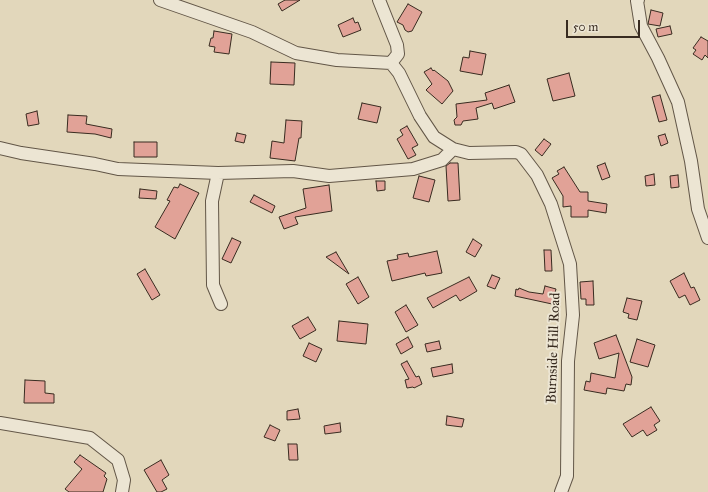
<!DOCTYPE html>
<style>
body{margin:0}
#map{position:relative;width:708px;height:492px;overflow:hidden;background:#e2d7bb;font-family:"IM FELL Great Primer",serif}
canvas{display:block}
.scale{position:absolute;left:566px;top:20px;width:74px;height:18px;box-sizing:border-box;border:2px solid #382b20;border-top:0;padding-left:5px;font-size:12px;line-height:14px;white-space:nowrap;color:#382b20;-webkit-text-stroke:3px #ece5d3;paint-order:stroke}
</style>
<div id="map">
<canvas width="708" height="492"></canvas>
<div class="scale">50 m</div>
</div>
<script>
const c = document.querySelector('canvas').getContext('2d');
c.lineJoin = 'round';
function fill(path, color) {
  c.fillStyle = color;
  c.fill(path, 'evenodd');
}
function toPath(rows) {
  const path = new Path2D();
  for (const r of rows) {
    path.moveTo(r[0], r[1]);
    for (let i = 2; i < r.length; i += 2) path.lineTo(r[i], r[i + 1]);
  }
  return path;
}
function trace(path, color, width, dash) {
  c.strokeStyle = color;
  c.lineWidth = width;
  c.lineCap = dash ? 'butt' : 'round';
  c.setLineDash(dash || []);
  c.stroke(path);
}
function label(font, color, halo, rows, align = 'center') {
  c.font = font + ' "IM FELL Great Primer",serif';
  c.lineWidth = 4;
  c.setLineDash([]);
  c.textBaseline = 'middle';
  c.strokeStyle = halo;
  c.fillStyle = color;
  for (const [text, x, y, turn = 0] of rows) {
    c.save();
    c.translate(x, y);
    c.rotate((+turn || 0) * Math.PI / 180);
    c.textAlign = isNaN(turn) ? turn : align;
    if (halo) c.strokeText(text, 0, 0);
    c.fillText(text, 0, 0);
    c.restore();
  }
}
const building = toPath([
 [285,0,300,0,282,11,278,4,285,0],
 [408,4,422,12,412,31,408,32,405,30,403,25,397,22,408,4],
 [651,10,663,13,660,26,648,24,651,10],
 [353,18,355,23,358,22,361,30,343,37,338,25,353,18],
 [670,26,672,34,658,37,656,29,670,26],
 [214,31,232,34,229,54,214,52,215,47,209,46,211,38,213,38,214,31],
 [701,37,708,41,708,58,705,55,702,60,693,54,696,50,693,48,701,37],
 [470,51,486,54,482,75,460,71,463,57,469,58,470,51],
 [271,62,295,63,294,85,270,84,271,62],
 [431,68,433,71,434,70,448,81,453,91,442,104,426,90,432,84,424,72,431,68],
 [569,73,575,96,553,101,547,79,569,73],
 [509,85,515,102,494,109,492,103,476,108,478,119,463,121,461,125,455,125,454,120,457,117,456,104,487,100,485,93,509,85],
 [660,95,667,120,659,122,652,97,660,95],
 [362,103,381,107,377,123,358,119,362,103],
 [37,111,39,124,28,126,26,114,37,111],
 [68,115,87,116,86,124,112,129,111,138,95,134,67,132,68,115],
 [286,120,302,121,301,138,299,138,295,161,270,158,272,141,284,143,286,120],
 [407,126,418,145,412,148,416,155,408,159,397,139,403,135,400,130,407,126],
 [237,133,246,135,244,143,235,141,237,133],
 [665,134,668,143,661,146,658,136,665,134],
 [544,139,551,144,542,156,535,150,544,139],
 [134,142,157,142,157,157,134,157,134,142],
 [450,163,458,163,460,200,448,201,446,166,450,163],
 [605,163,610,177,602,180,597,166,605,163],
 [564,167,580,192,588,192,588,201,607,204,606,213,588,210,588,217,571,217,571,206,563,207,563,196,552,178,559,174,557,171,564,167],
 [654,174,655,185,646,186,645,176,654,174],
 [678,175,679,187,671,188,670,176,678,175],
 [419,176,435,180,429,202,413,198,419,176],
 [376,181,385,181,385,190,377,191,376,181],
 [180,184,199,193,175,239,155,227,170,201,167,200,174,187,178,188,180,184],
 [329,185,332,211,295,217,298,224,284,229,279,217,306,208,303,189,329,185],
 [140,189,157,191,156,199,139,198,140,189],
 [254,195,275,206,272,213,250,202,254,195],
 [232,238,241,242,231,263,222,259,232,238],
 [473,239,482,245,475,257,466,252,473,239],
 [544,250,551,250,552,271,545,271,544,250],
 [437,251,442,273,426,276,425,273,392,281,387,261,398,259,397,255,408,253,409,257,437,251],
 [336,252,349,274,326,257,336,252],
 [145,269,160,295,152,300,137,274,145,269],
 [684,273,691,288,694,287,700,300,690,305,685,295,679,298,670,281,684,273],
 [492,275,500,278,495,289,487,286,492,275],
 [358,277,369,297,358,304,346,284,358,277],
 [469,277,477,291,460,301,456,295,433,308,427,298,469,277],
 [593,281,594,305,586,305,586,299,581,299,580,282,593,281],
 [545,286,556,289,552,304,515,296,516,289,518,290,519,288,529,292,543,294,545,286],
 [627,298,642,301,637,320,628,318,629,314,623,312,627,298],
 [406,305,418,325,406,332,395,312,406,305],
 [308,317,316,330,300,339,292,326,308,317],
 [339,321,368,324,366,344,337,341,339,321],
 [616,335,632,377,631,385,626,384,624,391,607,388,606,394,584,390,586,381,590,382,591,373,615,378,619,353,599,359,594,343,616,335],
 [408,337,413,347,401,354,396,344,408,337],
 [637,339,655,345,648,367,630,362,637,339],
 [439,341,441,349,427,352,425,344,439,341],
 [309,343,322,349,316,362,303,356,309,343],
 [407,361,416,377,419,376,422,384,414,388,413,387,407,388,405,380,409,379,401,364,407,361],
 [452,364,453,373,433,377,431,368,452,364],
 [25,380,45,381,45,393,54,394,54,403,24,403,25,380],
 [651,407,660,421,654,425,657,430,647,436,643,430,632,437,623,424,651,407],
 [298,409,300,419,287,420,287,411,298,409],
 [447,416,464,419,462,427,446,425,447,416],
 [340,423,341,432,325,434,324,426,340,423],
 [270,425,280,430,275,441,264,437,270,425],
 [288,444,297,444,298,460,289,460,288,444],
 [80,455,106,473,104,476,107,479,103,492,69,492,65,489,82,469,74,462,80,455],
 [161,460,169,475,162,480,167,489,161,492,157,492,144,470,161,460]
]);
const minor = toPath([
 [160,0,252,32,296,53,337,60,391,63,399,73,420,116,434,137,453,149,469,153,516,152,521,154,537,175,551,204,570,264,573,315,568,361,567,476,561,492],
 [379,0,397,45,398,54,391,63],
 [638,0,637,1,641,26,658,58,678,102,691,161,698,209,708,238],
 [0,148,21,153,95,164,118,169,218,173,293,171,329,176,413,169,442,160,453,149],
 [218,173,212,201,213,285,221,304],
 [0,423,90,438,118,460,124,480,122,492]
]);
const streetNames = [
 ["Burnside Hill Road",554,348,-88]
];
fill(building, '#e1a297');
trace(building, '#382b20', 1);
trace(minor, '#625647', 14);
trace(minor, '#ece5d3', 12);
label('14px', '#382b20', '#ece5d3', streetNames);
</script>
